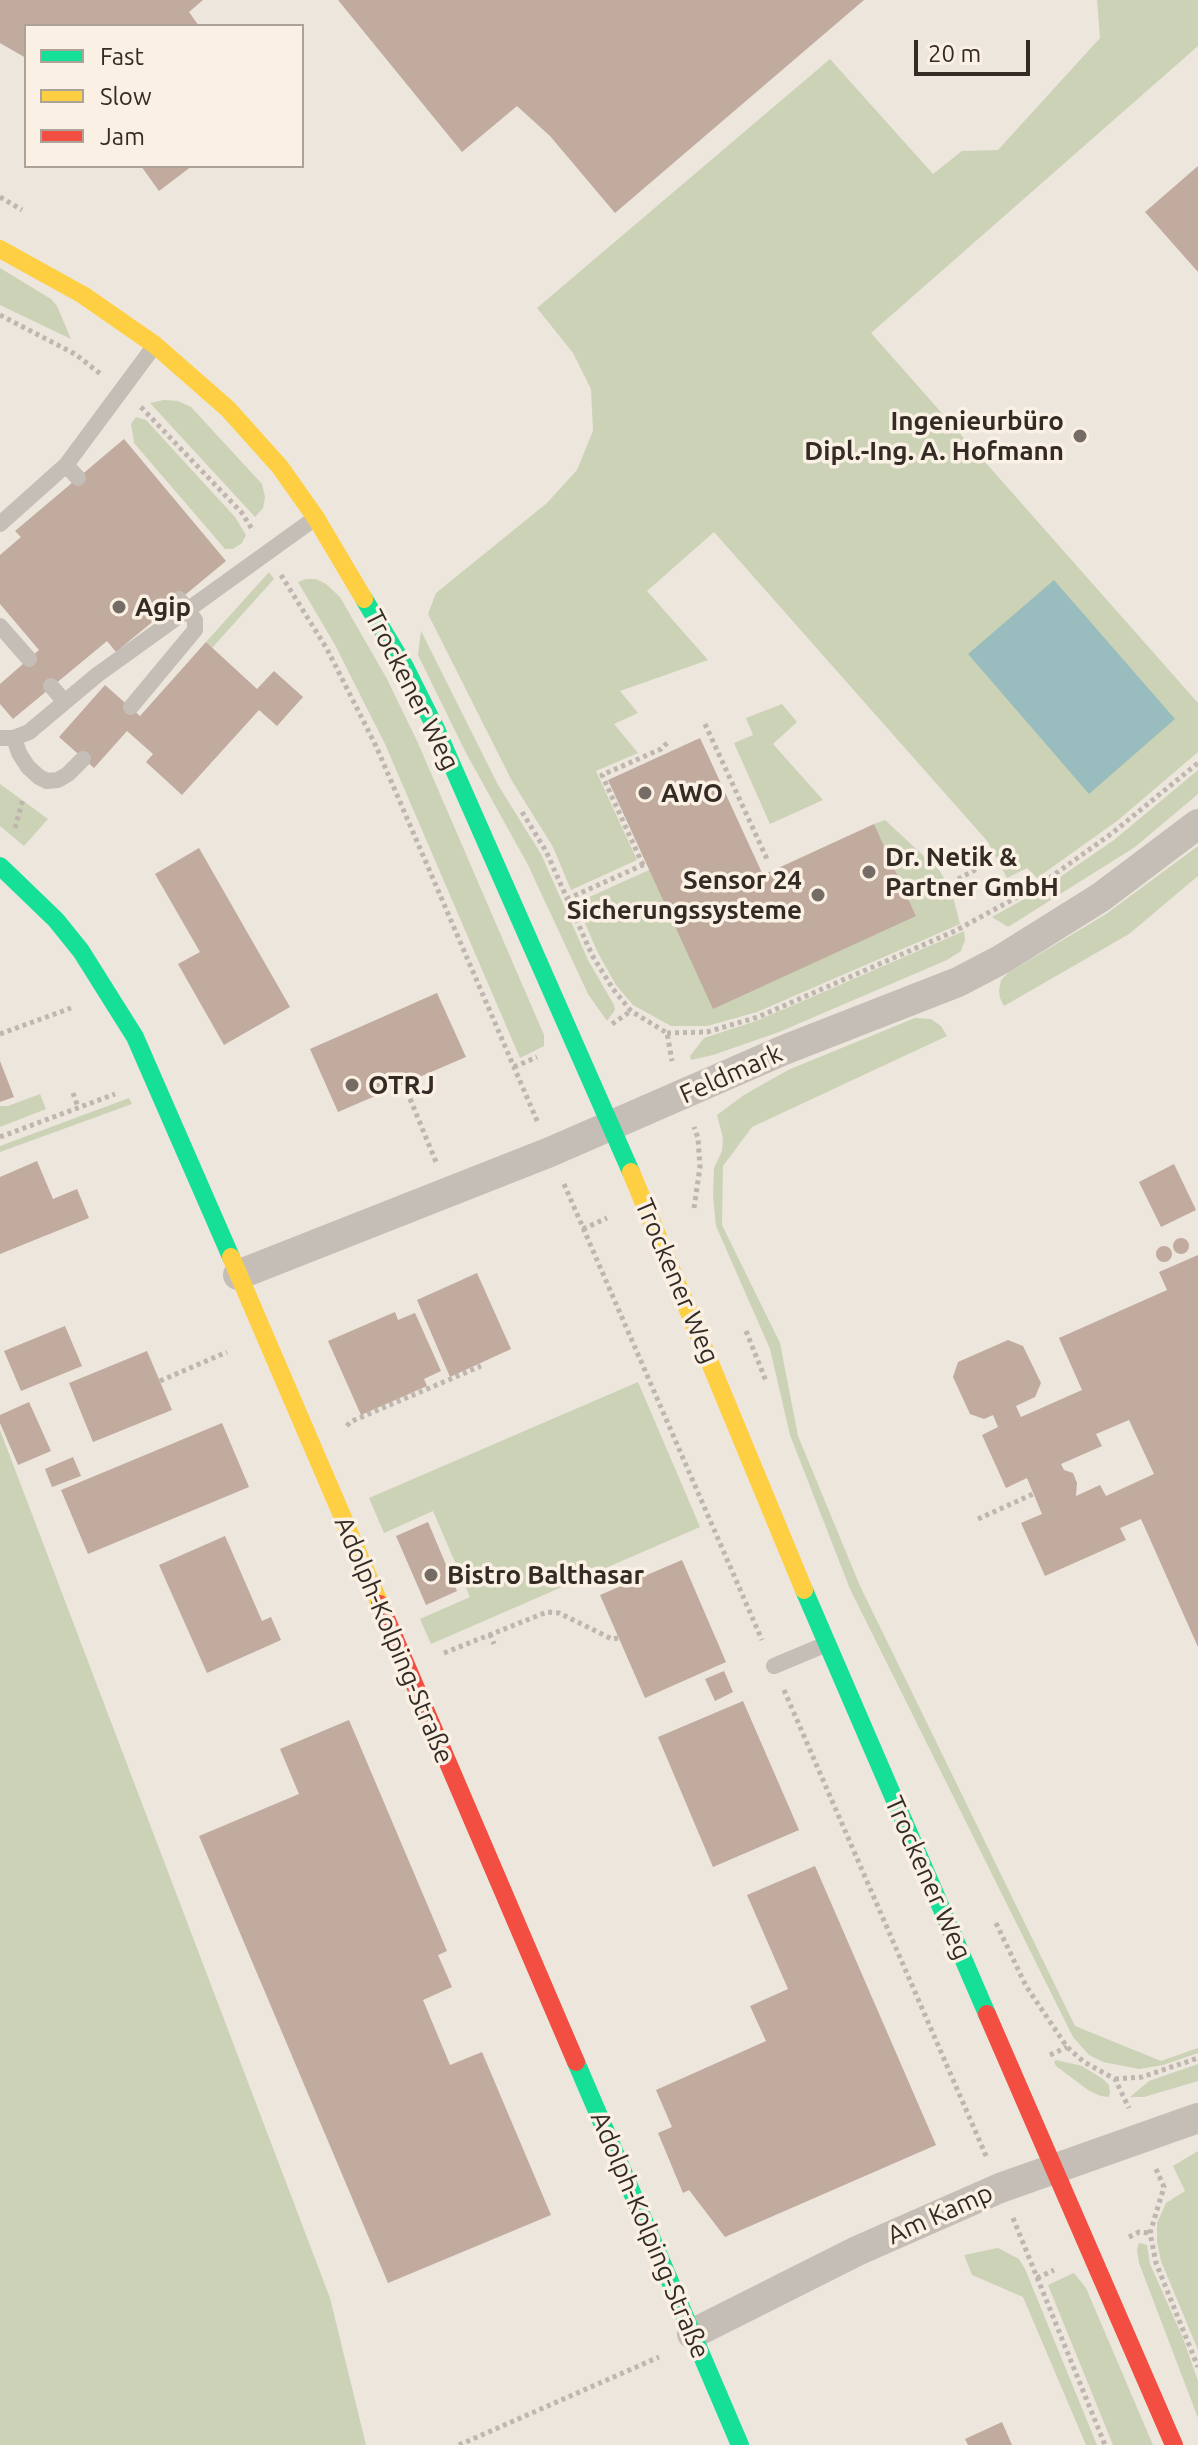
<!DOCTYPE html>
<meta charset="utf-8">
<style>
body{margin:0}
#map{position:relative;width:1198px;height:2445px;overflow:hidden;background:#ece6dd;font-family:Ubuntu,sans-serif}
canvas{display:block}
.legend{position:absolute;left:24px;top:24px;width:280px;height:144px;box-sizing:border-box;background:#faf1e4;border:2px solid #aba298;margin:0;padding:10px 14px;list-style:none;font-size:24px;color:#352b25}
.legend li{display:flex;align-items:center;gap:16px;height:40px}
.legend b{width:40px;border:2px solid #aba298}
.scale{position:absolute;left:914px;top:40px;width:116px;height:36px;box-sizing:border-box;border:4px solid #352b25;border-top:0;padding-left:10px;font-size:24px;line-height:28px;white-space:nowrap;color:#352b25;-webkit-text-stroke:6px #faf1e4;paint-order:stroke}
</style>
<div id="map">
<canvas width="1198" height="2445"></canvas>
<ul class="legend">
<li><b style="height:10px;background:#16e098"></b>Fast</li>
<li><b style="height:10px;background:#ffcf43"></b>Slow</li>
<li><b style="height:10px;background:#f24e42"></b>Jam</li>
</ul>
<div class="scale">20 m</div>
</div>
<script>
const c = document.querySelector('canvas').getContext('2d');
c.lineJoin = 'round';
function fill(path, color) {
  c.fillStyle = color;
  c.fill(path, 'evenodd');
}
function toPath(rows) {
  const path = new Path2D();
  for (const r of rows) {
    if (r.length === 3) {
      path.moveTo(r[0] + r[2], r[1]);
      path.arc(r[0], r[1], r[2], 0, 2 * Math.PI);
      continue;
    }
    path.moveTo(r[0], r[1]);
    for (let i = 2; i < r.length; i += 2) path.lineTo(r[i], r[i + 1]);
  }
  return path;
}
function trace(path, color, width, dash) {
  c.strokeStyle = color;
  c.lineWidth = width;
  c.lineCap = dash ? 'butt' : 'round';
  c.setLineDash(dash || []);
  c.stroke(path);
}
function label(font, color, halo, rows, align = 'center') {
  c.font = font + ' Ubuntu,sans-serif';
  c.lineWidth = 7;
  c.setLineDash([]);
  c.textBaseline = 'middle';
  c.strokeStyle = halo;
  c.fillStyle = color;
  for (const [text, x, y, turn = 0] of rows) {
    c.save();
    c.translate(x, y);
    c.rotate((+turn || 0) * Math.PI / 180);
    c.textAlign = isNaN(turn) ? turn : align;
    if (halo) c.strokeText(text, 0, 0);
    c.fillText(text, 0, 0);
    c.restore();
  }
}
const green = toPath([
 [1097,0,1198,0,1198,46,871,333,1198,703,1198,752,1117,821,1037,878,1027,868,1007,878,988,842,714,532,647,591,708,660,620,691,638,713,614,724,638,753,596,771,637,860,571,890,553,847,512,781,428,614,436,593,547,503,577,470,593,431,591,389,573,353,537,308,830,59,933,174,962,151,998,150,1100,38],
 [0,268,51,299,57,306,71,339,0,305],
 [164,400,178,401,191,407,262,484,265,497,263,508,255,517,150,403],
 [136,417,146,420,235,517,246,535,242,543,233,549,225,549,134,443,131,424],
 [269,572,274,579,212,648,206,642],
 [306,579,316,579,326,584,340,597,387,679,418,743,544,1035,544,1046,520,1058,385,744,335,645,298,582],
 [421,631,498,785,541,854,588,960,614,1005,615,1010,607,1021,588,994,528,865,465,751,418,655],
 [782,704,797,722,773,744,823,800,770,824,734,743,753,735,746,718],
 [1198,770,1198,794,1135,847,1008,927,992,917,1044,888,1114,840],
 [0,784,48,819,24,846,0,826],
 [885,820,939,870,951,889,960,924,757,1012,707,1026,671,1026,633,1005,616,985,598,953,576,903,649,870,916,916,874,824],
 [1198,846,1198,876,1129,934,1004,1006,1000,998,999,990,1001,980,1008,973,1106,914],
 [964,931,965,940,961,951,947,960,779,1032,713,1055,691,1060,690,1056,704,1038,759,1020],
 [915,1018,931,1019,941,1026,947,1036,752,1127,723,1166,722,1225,780,1343,798,1436,860,1586,1075,2026,1161,2061,1198,2048,1198,2053,1163,2065,1139,2069,1103,2062,1089,2055,1073,2037,850,1589,790,1435,770,1349,716,1226,713,1196,714,1168,722,1151,723,1138,717,1115,744,1095,788,1070],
 [40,1094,46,1109,0,1127,0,1106,8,1106],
 [129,1098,132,1104,0,1152,0,1146],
 [638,1382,700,1527,431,1644,420,1619,470,1597,433,1511,384,1533,369,1498],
 [0,1430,330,2298,366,2445,0,2445],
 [1056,2060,1082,2066,1103,2079,1109,2085,1110,2094,1108,2097,1101,2096,1088,2090,1056,2066,1054,2062],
 [1198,2064,1198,2081,1144,2097,1130,2097,1149,2081],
 [1198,2151,1198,2350,1161,2261,1157,2242,1157,2223,1166,2203,1185,2191,1173,2166],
 [1139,2243,1147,2245,1150,2264,1183,2338,1198,2381,1198,2418,1139,2263,1137,2250],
 [998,2248,1019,2259,1025,2269,1097,2445,1086,2445,1023,2297,972,2275,964,2255],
 [1074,2273,1086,2288,1153,2445,1113,2445,1048,2285]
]);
const water = toPath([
 [1054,580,1175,719,1089,794,968,654]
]);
const building = toPath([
 [0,0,203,0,189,12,199,26,26,26,26,58,0,43],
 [338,0,864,0,615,213,550,136,517,106,462,152],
 [141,166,192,166,159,191],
 [1198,166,1198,272,1145,212],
 [124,439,226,561,116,652,107,641,13,719,0,704,0,684,39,650,0,604,0,555,21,537,15,531],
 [206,642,257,689,274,671,303,697,277,726,259,710,182,795,146,762,153,754,127,731,94,768,59,737,105,685,140,716],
 [700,738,763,875,874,824,916,916,713,1009,608,780],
 [199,848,290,1007,224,1045,178,964,200,952,155,874],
 [437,993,466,1057,338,1112,310,1049],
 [0,1061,14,1097,0,1102],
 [37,1161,53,1199,77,1189,89,1218,0,1254,0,1177],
 [1174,1164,1196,1210,1161,1227,1139,1182],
 [1181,1246,8],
 [1164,1254,8],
 [1198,1255,1198,1647,1141,1519,1120,1528,1126,1540,1045,1576,1021,1523,1042,1514,1027,1478,1006,1488,982,1435,998,1427,993,1415,984,1419,970,1414,953,1377,958,1362,1008,1340,1023,1346,1041,1383,1035,1397,1016,1406,1021,1417,1082,1390,1059,1338,1167,1290,1159,1272],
 [1129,1420,1154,1474,1106,1496,1100,1485,1076,1496,1077,1483,1073,1473,1064,1470,1061,1464,1102,1446,1096,1434],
 [477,1273,511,1349,450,1377,417,1300],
 [395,1312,398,1320,415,1313,441,1371,424,1379,427,1386,361,1415,328,1341],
 [65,1326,82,1366,21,1391,4,1351],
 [147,1351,172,1410,93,1442,69,1383],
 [29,1402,51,1451,18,1465,0,1423,0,1415],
 [222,1423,249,1487,88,1554,61,1490],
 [73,1457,81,1476,52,1487,45,1469],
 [428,1522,457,1591,426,1605,396,1536],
 [225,1536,262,1621,271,1617,281,1640,207,1673,159,1565],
 [682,1560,726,1662,645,1698,600,1595],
 [724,1671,733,1692,715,1701,705,1679],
 [743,1701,799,1830,713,1867,658,1737],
 [349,1720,447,1951,438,1955,452,1987,423,2000,450,2065,482,2052,551,2215,388,2283,199,1836,299,1794,280,1749],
 [815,1866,936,2145,725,2237,689,2190,683,2193,658,2133,672,2127,656,2090,766,2041,750,2006,788,1989,747,1895],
 [1002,2422,1012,2445,968,2445,965,2439]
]);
const path = toPath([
 [0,197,22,210],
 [0,315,75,354,102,375],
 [141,407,242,513,252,529],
 [281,575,327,649,376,746,538,1123],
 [705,724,767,859],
 [522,812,546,851,592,955,613,989,631,1011,667,1033,672,1061],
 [15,828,23,799],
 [643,865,602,775,661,749,670,740],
 [958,879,988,863],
 [567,899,645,864],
 [612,1024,631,1011],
 [667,1033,707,1032,758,1017,955,931,1041,884,1111,834,1198,763],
 [0,1034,71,1008],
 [514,1067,537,1057],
 [404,1084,436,1162],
 [73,1093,78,1107],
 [0,1137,115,1094],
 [564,1184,762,1640],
 [694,1208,700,1167,698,1138,694,1127],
 [583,1229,607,1218],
 [746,1331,766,1381],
 [160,1381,227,1352],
 [347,1426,350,1422,481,1366],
 [978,1519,1033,1494],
 [490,1634,494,1644],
 [444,1653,547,1612,559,1613,612,1639,618,1638],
 [784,1690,987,2158],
 [996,1923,1026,1986,1067,2047,1084,2062,1115,2079,1129,2108],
 [1050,2055,1067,2047],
 [1115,2079,1142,2077,1198,2058],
 [1156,2169,1164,2187,1150,2233,1156,2263,1198,2367],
 [1013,2218,1105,2445],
 [1129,2237,1139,2232,1150,2233],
 [1037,2278,1054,2270],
 [459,2445,659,2357]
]);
const lane = toPath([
 [66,465,78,478],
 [0,524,66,465,155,345],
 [0,626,29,659],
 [51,686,65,702],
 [131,707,195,630,195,620,179,599],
 [0,738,14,738,29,732,97,675,314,519],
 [14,738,19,753,28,767,39,777,47,781,58,780,68,774,83,759],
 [774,1666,824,1645]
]);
const street = toPath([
 [238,1275,550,1152,784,1050,958,982,1002,959,1101,897,1198,824],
 [692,2334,857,2251,1000,2188,1198,2118]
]);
const fast = toPath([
 [364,599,405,667,437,731,631,1172],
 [0,866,56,920,81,951,135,1037,231,1257],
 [804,1590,987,2014],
 [576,2062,740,2445]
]);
const slow = toPath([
 [0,249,83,295,155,345,228,409,280,467,316,518,364,599],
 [631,1172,804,1590],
 [231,1257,380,1604]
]);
const jam = toPath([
 [380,1604,576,2062],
 [987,2014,1174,2445]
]);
const markers = [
 [1080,436,8,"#756c65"],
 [119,607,8,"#756c65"],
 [645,793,8,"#756c65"],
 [869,872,8,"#756c65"],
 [818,895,8,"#756c65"],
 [352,1085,8,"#756c65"],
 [431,1575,8,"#756c65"]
];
const poiNames = [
 ["Ingenieurbüro",1064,421,"right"],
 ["Dipl.-Ing. A. Hofmann",1064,451,"right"],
 ["Agip",135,607],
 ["AWO",661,793],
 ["Dr. Netik &",885,857],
 ["Partner GmbH",885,887],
 ["Sensor 24",802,880,"right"],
 ["Sicherungssysteme",802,910,"right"],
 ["OTRJ",368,1085],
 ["Bistro Balthasar",447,1575]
];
const streetNames = [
 ["Trockener Weg",412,690,63],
 ["Feldmark",731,1074,-24],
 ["Trockener Weg",677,1281,67],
 ["Adolph-Kolping-Straße",394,1640,67],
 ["Trockener Weg",928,1878,66],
 ["Am Kamp",940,2214,-24],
 ["Adolph-Kolping-Straße",650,2235,67]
];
fill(green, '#ccd2b6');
fill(water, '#99bdbe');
fill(building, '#c1aa9e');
trace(path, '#beb6af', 5, [4, 4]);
trace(lane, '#c5beb7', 16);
trace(street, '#c5beb7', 30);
trace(fast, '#16e098', 18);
trace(slow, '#ffcf43', 18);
trace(jam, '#f24e42', 18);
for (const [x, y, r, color] of markers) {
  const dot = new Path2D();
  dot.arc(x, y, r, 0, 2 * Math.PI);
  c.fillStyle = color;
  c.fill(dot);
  trace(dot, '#faf1e4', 3);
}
label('bold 26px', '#352b25', '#faf1e4', poiNames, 'left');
label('26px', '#352b25', '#faf1e4', streetNames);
</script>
